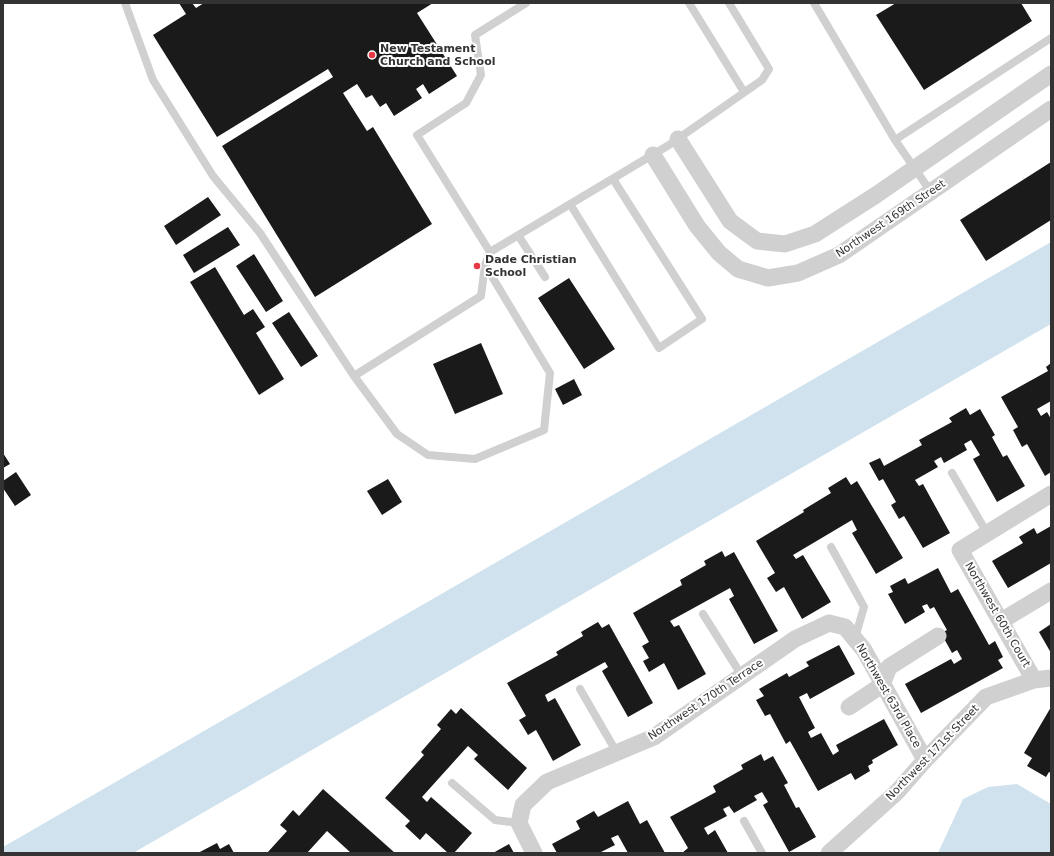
<!DOCTYPE html>
<style>
body{margin:0}
#map{position:relative;width:1054px;height:856px;overflow:hidden;background:#fff;font-family:"DejaVu Sans",sans-serif}
canvas{display:block}
.frame{position:absolute;inset:0;border:4px solid #333;pointer-events:none}
</style>
<div id="map">
<canvas width="1054" height="856"></canvas>
<div class="frame"></div>
</div>
<script>
const c = document.querySelector('canvas').getContext('2d');
c.lineJoin = 'round';
function fill(path, color) {
  c.fillStyle = color;
  c.fill(path, 'evenodd');
}
function toPath(rows) {
  const path = new Path2D();
  for (const r of rows) {
    path.moveTo(r[0], r[1]);
    for (let i = 2; i < r.length; i += 2) path.lineTo(r[i], r[i + 1]);
  }
  return path;
}
function trace(path, color, width, dash) {
  c.strokeStyle = color;
  c.lineWidth = width;
  c.lineCap = dash ? 'butt' : 'round';
  c.setLineDash(dash || []);
  c.stroke(path);
}
function label(font, color, halo, rows, align = 'center') {
  c.font = font + ' "DejaVu Sans",sans-serif';
  c.lineWidth = 4;
  c.setLineDash([]);
  c.textBaseline = 'middle';
  c.strokeStyle = halo;
  c.fillStyle = color;
  for (const [text, x, y, turn = 0] of rows) {
    c.save();
    c.translate(x, y);
    c.rotate((+turn || 0) * Math.PI / 180);
    c.textAlign = isNaN(turn) ? turn : align;
    if (halo) c.strokeText(text, 0, 0);
    c.fillText(text, 0, 0);
    c.restore();
  }
}
const water = toPath([
 [1051,242,1051,324,133,853,3,853,3,847],
 [1017,784,1051,804,1051,853,938,853,963,799,988,787]
]);
const building = toPath([
 [179,3,192,3,196,8,204,3,433,3,417,13,457,76,429,94,423,84,416,89,422,98,394,116,386,103,380,107,372,95,366,98,357,84,343,93,367,131,373,127,432,224,315,297,222,146,333,77,328,69,217,137,153,35,186,14],
 [896,3,1021,3,1032,21,924,90,876,15],
 [1051,162,1051,220,986,261,960,220],
 [208,197,221,215,176,245,164,226],
 [228,227,240,245,194,273,183,255],
 [254,254,283,301,266,312,236,266],
 [215,267,244,315,253,309,265,327,256,333,284,379,259,395,190,282],
 [569,278,615,349,584,369,538,298],
 [289,312,318,356,301,367,272,323],
 [481,343,503,394,455,414,433,364],
 [1051,363,1051,401,1037,409,1041,416,1047,412,1051,419,1051,472,1045,476,1027,444,1022,447,1013,430,1018,427,1001,397,1048,371,1046,367],
 [574,379,582,395,563,405,555,389],
 [966,408,970,415,980,409,995,435,992,437,1003,457,1007,455,1025,486,997,502,973,459,980,455,971,440,964,444,967,450,944,463,941,457,934,461,938,467,915,480,919,486,923,484,950,533,923,548,904,516,899,519,891,505,896,502,883,479,879,481,869,463,880,458,884,466,922,445,919,440,952,422,949,418],
 [3,453,10,464,3,468],
 [16,472,31,495,15,506,3,488,3,481],
 [846,477,851,485,857,481,903,558,876,574,852,533,857,530,852,520,793,555,796,559,803,555,831,602,802,619,784,587,776,592,767,578,775,573,756,541,804,512,803,510,831,493,828,488],
 [388,479,402,502,382,515,367,491],
 [1051,526,1051,563,1008,588,992,561,1023,543,1019,537,1034,528,1037,534],
 [722,551,725,557,734,552,778,631,754,644,729,599,734,596,730,588,670,621,674,627,679,625,706,674,678,690,664,663,649,672,643,661,649,658,642,646,649,642,633,613,682,585,680,580,706,565,704,561],
 [938,568,951,593,958,589,989,645,995,641,1003,657,998,660,1003,668,921,713,905,684,951,659,954,664,962,659,957,650,952,653,941,633,947,630,934,607,930,609,927,604,922,606,925,612,905,624,888,594,893,592,890,586,905,578,908,584],
 [598,622,602,628,609,624,653,703,628,717,602,671,608,667,605,662,545,695,548,702,555,698,581,745,553,761,536,730,528,735,519,720,526,716,507,683,558,655,556,652,583,636,581,632],
 [1051,624,1051,653,1039,632],
 [839,645,855,674,810,699,807,693,799,697,815,728,808,732,811,738,821,733,833,755,839,751,836,745,884,719,898,745,872,760,873,763,868,766,870,771,855,780,851,773,818,791,790,741,786,744,770,714,765,716,756,700,764,696,759,689,787,673,789,677,809,666,806,662],
 [1051,707,1051,773,1049,772,1046,777,1027,766,1032,758,1024,753],
 [461,708,527,768,508,790,474,759,478,755,468,746,422,797,427,802,431,797,472,833,454,853,448,853,426,833,420,840,405,826,410,821,385,798,424,755,421,752,441,729,437,725,451,709,456,714],
 [761,754,764,761,773,756,788,783,784,785,796,808,799,807,816,837,789,852,763,805,768,802,762,792,754,796,757,800,734,813,729,806,723,809,727,816,704,828,708,835,715,830,728,853,682,853,688,848,670,817,716,792,713,786,743,769,741,765],
 [323,789,395,853,351,853,327,831,307,853,267,853,287,831,280,825,293,810,299,816],
 [628,801,640,824,647,820,665,853,628,853,618,835,611,838,615,845,599,853,557,853,552,844,580,829,576,821,594,811,598,817],
 [217,843,220,849,229,844,234,853,198,853],
 [509,844,514,853,493,853]
]);
const lane = toPath([
 [125,3,153,80,213,176,260,233,354,376,481,296,485,265,490,252,669,145,762,80,769,69,729,3],
 [689,3,744,92],
 [814,3,895,140,931,192],
 [895,140,1051,38],
 [570,204,659,348,702,319,613,179],
 [518,235,545,277],
 [490,252,417,135,466,103,481,75,475,35,526,3],
 [354,376,397,434,428,455,475,459,544,430,550,373,485,265],
 [952,473,987,533],
 [831,547,864,607,855,638],
 [703,614,742,676],
 [580,689,617,753],
 [452,783,495,820,519,823],
 [744,821,762,853]
]);
const street = toPath([
 [678,139,730,221,757,241,785,244,815,234,876,195,1051,74],
 [653,155,697,226,719,253,738,269,768,278,798,273,839,255,1051,109],
 [1001,621,1051,591],
 [1034,680,960,550,1051,494],
 [849,707,882,685,889,667,938,636],
 [534,853,519,823,523,805,547,782,654,737,795,639,829,623,845,627,864,650,925,760],
 [829,853,897,792,925,760,986,697,1034,680,1051,678]
]);
const markers = [
 [372,55,4,"#e63946"],
 [477,266,4,"#e63946"]
];
const poiNames = [
 ["New Testament",380,49],
 ["Church and School",380,62],
 ["Dade Christian",485,260],
 ["School",485,273]
];
const streetNames = [
 ["Northwest 169th Street",891,219,-34],
 ["Northwest 60th Court",997,615,60],
 ["Northwest 63rd Place",888,696,60],
 ["Northwest 170th Terrace",706,700,-34],
 ["Northwest 171st Street",933,753,-46]
];
fill(water, '#cfe2ee');
fill(building, '#1a1a1a');
trace(lane, '#d0d0d0', 8);
trace(street, '#d0d0d0', 17);
for (const [x, y, r, color] of markers) {
  const dot = new Path2D();
  dot.arc(x, y, r, 0, 2 * Math.PI);
  c.fillStyle = color;
  c.fill(dot);
  trace(dot, '#fff', 1.5);
}
label('bold 11px', '#333', '#fff', poiNames, 'left');
label('11px', '#333', '#fff', streetNames);
</script>
